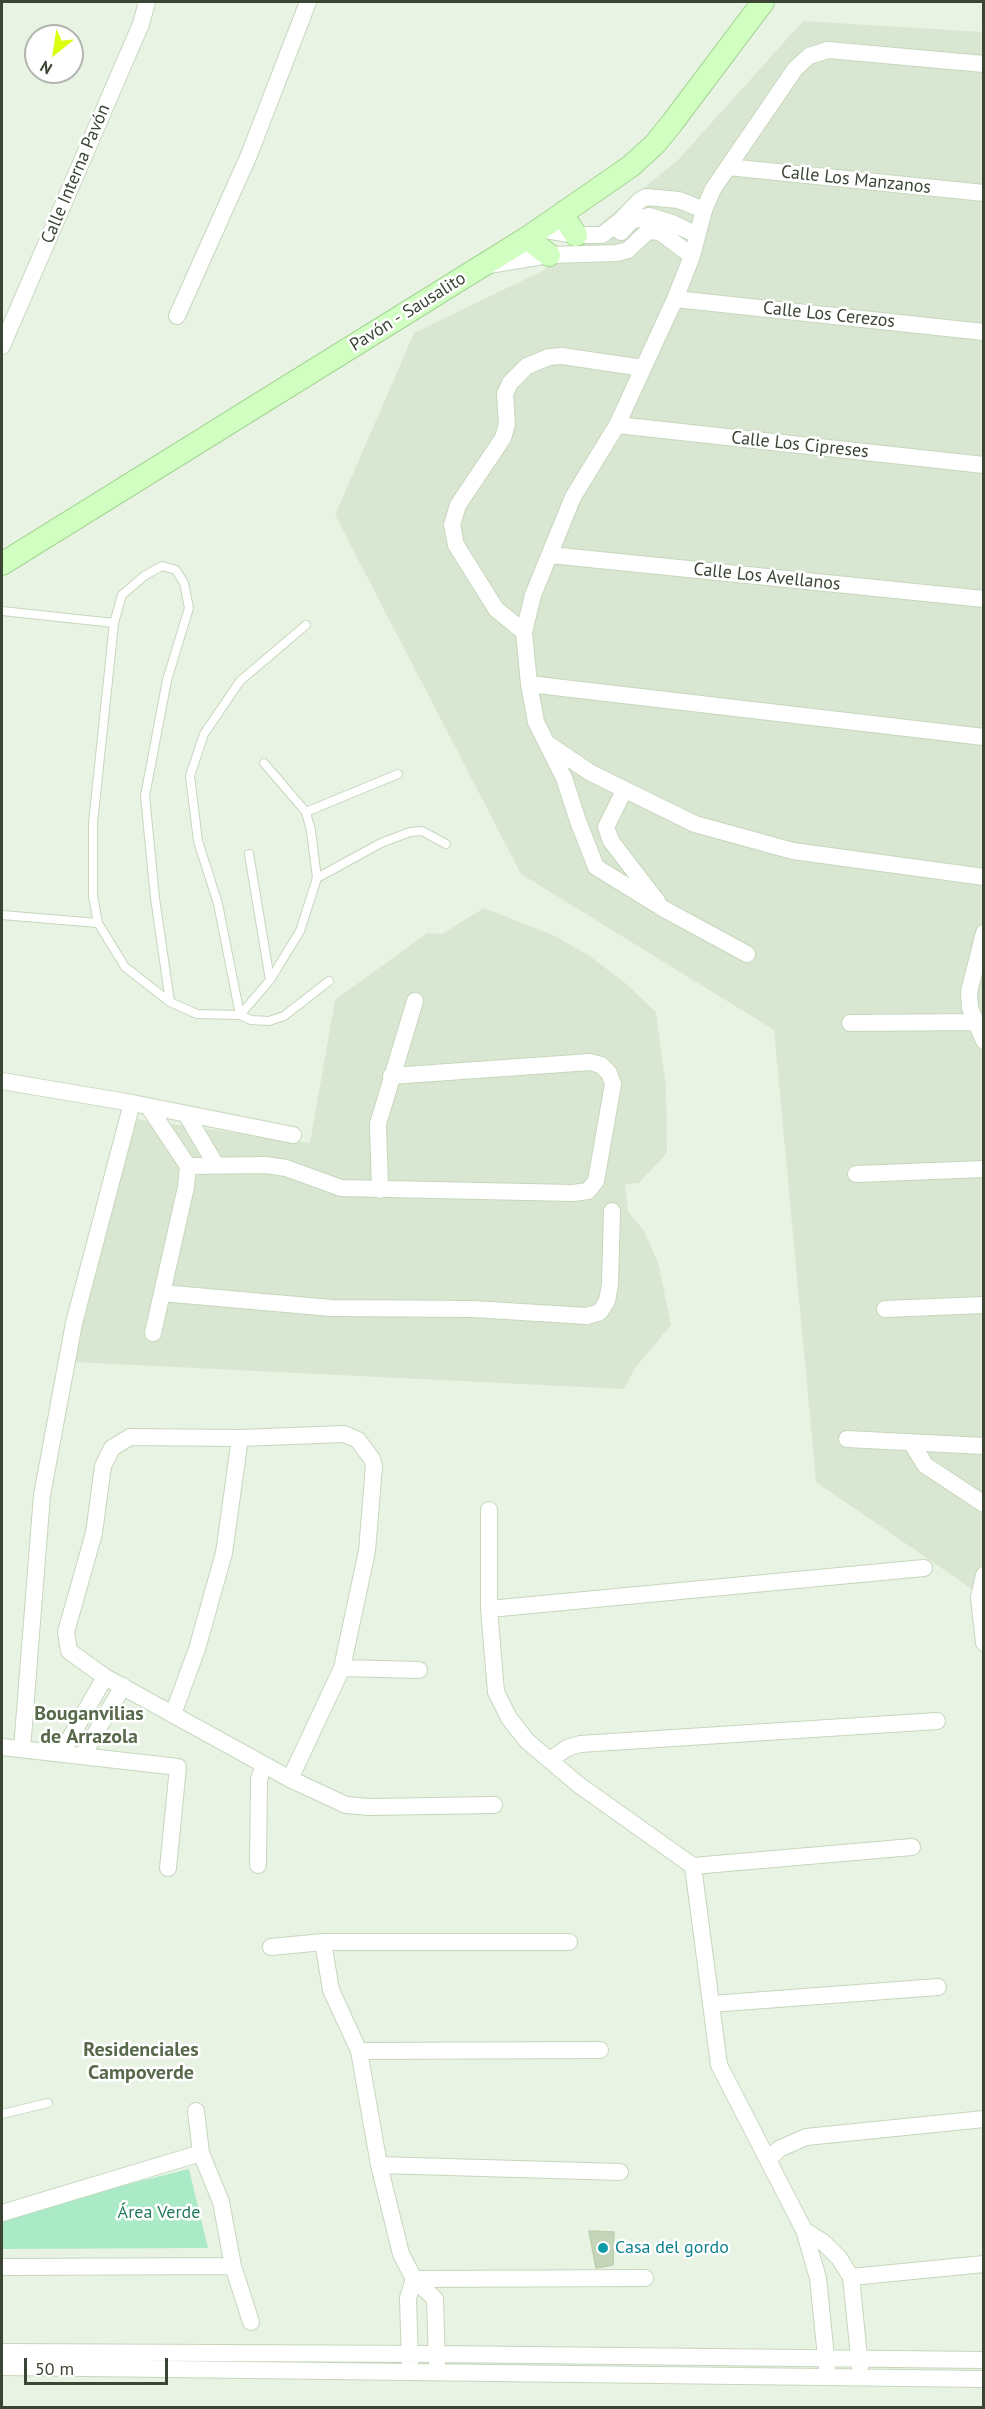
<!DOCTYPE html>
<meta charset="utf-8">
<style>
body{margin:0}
#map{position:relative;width:985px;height:2409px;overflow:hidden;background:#e9f3e4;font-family:"PT Sans",sans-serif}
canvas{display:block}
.frame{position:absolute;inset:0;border:3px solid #3b4534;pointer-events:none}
.north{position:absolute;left:24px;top:24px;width:60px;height:60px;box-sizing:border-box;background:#fff;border:2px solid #b1b5ae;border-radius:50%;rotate:210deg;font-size:16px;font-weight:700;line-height:24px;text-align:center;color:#3b4534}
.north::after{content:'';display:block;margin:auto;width:21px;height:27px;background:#dcff0f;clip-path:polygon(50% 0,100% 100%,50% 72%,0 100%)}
.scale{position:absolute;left:24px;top:2358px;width:144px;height:27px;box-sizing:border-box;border:3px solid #3b4534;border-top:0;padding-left:8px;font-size:18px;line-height:21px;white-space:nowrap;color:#3b4534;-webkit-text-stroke:4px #fff;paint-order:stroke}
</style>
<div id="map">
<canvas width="985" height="2409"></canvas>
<div class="frame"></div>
<div class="north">N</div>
<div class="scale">50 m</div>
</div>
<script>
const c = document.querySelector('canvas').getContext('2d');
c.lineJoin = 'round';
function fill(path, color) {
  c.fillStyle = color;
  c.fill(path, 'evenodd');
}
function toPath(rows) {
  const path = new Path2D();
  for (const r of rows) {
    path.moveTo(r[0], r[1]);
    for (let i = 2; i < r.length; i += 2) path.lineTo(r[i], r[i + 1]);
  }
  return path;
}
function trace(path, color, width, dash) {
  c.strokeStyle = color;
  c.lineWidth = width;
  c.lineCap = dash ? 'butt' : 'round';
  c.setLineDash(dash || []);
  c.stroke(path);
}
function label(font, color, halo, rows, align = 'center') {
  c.font = font + ' "PT Sans",sans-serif';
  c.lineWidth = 5;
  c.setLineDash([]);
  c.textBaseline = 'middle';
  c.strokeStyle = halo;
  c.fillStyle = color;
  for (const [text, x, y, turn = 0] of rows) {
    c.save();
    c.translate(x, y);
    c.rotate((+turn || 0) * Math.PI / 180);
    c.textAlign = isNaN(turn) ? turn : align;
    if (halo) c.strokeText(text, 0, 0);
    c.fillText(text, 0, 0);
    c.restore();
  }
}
const residential = toPath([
 [803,21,983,32,983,1586,972,1589,816,1482,774,1030,521,874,335,515,414,333,544,270,678,160],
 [484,908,553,935,588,955,623,981,656,1012,666,1087,667,1153,639,1183,625,1184,628,1211,644,1231,658,1262,671,1325,635,1368,624,1389,73,1362,135,1119,310,1143,335,1000,427,933,442,934]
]);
const green = toPath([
 [189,2169,208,2248,2,2249,2,2215]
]);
const building = toPath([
 [589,2231,614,2232,613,2265,596,2268,589,2231]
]);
const lane = toPath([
 [2,611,114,623,93,823,93,896,98,923,125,967,170,1002,197,1014,240,1015,270,980,300,931,317,878,311,831,306,812,264,763],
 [114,623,122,595,144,576,162,566,176,570,184,583,189,608,167,680,145,796,155,898,170,1002],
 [306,625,240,681,204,734,190,776,198,841,218,904,240,1015,251,1020,269,1021,284,1016,329,981],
 [306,812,398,774],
 [249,854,270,980],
 [317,878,381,843,410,832,422,831,446,844],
 [2,915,98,923],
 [2,2114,48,2103]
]);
const street = toPath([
 [728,167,984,193],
 [539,229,576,235,602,235,621,220,639,201,646,197,679,200,704,210],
 [621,232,631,221,649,216,672,223,697,235],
 [489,265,549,255,617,253,628,250,648,231,660,232,692,256],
 [675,299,984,332],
 [177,316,249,155,308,2],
 [2,346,141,24,147,2],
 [617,425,984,465],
 [550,555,984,599],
 [524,632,496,609,456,545,452,525,458,505,503,438,507,424,505,394,510,383,527,366,549,357,562,356,643,368],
 [529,684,984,737],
 [548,744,591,773,695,824,793,851,984,877],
 [624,791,606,827,611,841,657,901],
 [984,933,969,992,970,1008,984,1041],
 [747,954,664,909,596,867,578,821,564,778,536,722,529,684,524,632,533,595,573,497,617,425,675,299,692,256,704,210,713,189,795,69,809,56,828,50,984,64],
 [850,1023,975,1022],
 [2,1081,132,1103,293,1135],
 [148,1106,188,1166,186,1187,153,1333],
 [186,1114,216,1165],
 [188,1166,266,1165,286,1168,341,1188,573,1193,588,1191,596,1181,613,1084,609,1073,601,1065,590,1062,391,1076],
 [856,1174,984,1169],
 [380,1190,378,1124,415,1001],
 [162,1293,331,1308,473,1309,587,1316,600,1312,607,1301,610,1284,612,1211],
 [885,1309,984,1305],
 [847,1439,984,1446],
 [911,1442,925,1465,984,1504],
 [489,1510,489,1609,496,1692,509,1718,527,1741,579,1785,693,1866,719,2065,804,2230,818,2278,828,2377],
 [984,1575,979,1597,984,1643],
 [489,1609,924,1568],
 [342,1668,419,1670],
 [173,1714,197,1649,224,1553,240,1438],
 [2,1747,178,1767,168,1868],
 [22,1749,42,1495,74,1323,132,1103],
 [62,1752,105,1677],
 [83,1755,123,1686],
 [550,1760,567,1748,580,1744,937,1721],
 [290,1779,342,1668,367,1551,374,1466,372,1459,358,1440,344,1434,240,1438,130,1437,112,1448,103,1466,94,1533,66,1632,69,1651,105,1677,290,1779,346,1805,370,1807,494,1805],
 [258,1865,259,1779,264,1765],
 [693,1866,912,1847],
 [323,1942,331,1990,359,2051,379,2165,401,2254,414,2279,435,2299,437,2365],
 [271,1947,323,1942,569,1942],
 [711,2004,938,1987],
 [359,2051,600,2050],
 [196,2111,201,2153,221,2202,233,2266,251,2322],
 [768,2160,779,2149,806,2137,984,2119],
 [379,2165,620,2172],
 [2,2213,201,2153],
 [804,2230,823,2242,839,2258,851,2277,860,2367],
 [2,2267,233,2266],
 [851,2277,984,2264],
 [414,2279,645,2278],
 [2,2352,437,2354,984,2360],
 [410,2364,408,2298,414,2279],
 [2,2367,984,2379]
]);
const secondary = toPath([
 [564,212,565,219,576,235],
 [527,238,549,255],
 [2,564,527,238,631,166,655,144,672,123,763,2]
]);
const markers = [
 [603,2248,6,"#0f9aa8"]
];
const streetNames = [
 ["Calle Interna Pavón",76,174,-67],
 ["Calle Los Manzanos",856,180,6],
 ["Pavón - Sausalito",408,312,-32],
 ["Calle Los Cerezos",829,315,6],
 ["Calle Los Cipreses",800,445,6],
 ["Calle Los Avellanos",767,577,6]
];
const parkNames = [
 ["Área Verde",159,2213]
];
const cultureNames = [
 ["Casa del gordo",615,2248]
];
const neighbourhoodNames = [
 ["Bouganvilias",89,1714],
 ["de Arrazola",89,1737],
 ["Residenciales",141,2050],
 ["Campoverde",141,2073]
];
fill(residential, '#d9e7d2');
fill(green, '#aaeac7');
fill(building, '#c4d5b9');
trace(building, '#bad0ac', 1.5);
trace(lane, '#c6d7bd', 10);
trace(street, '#c6d7bd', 18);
trace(secondary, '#a3d591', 24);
trace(lane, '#fff', 8);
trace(street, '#fff', 16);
trace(secondary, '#d1ffc2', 22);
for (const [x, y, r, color] of markers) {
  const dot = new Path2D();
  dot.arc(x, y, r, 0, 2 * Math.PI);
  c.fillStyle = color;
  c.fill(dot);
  trace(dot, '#fff', 2);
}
label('18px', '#3b4534', '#fff', streetNames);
label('18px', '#247a59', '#fff', parkNames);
label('18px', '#0d838f', '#fff', cultureNames, 'left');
label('bold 20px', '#57694a', '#fff', neighbourhoodNames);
</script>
